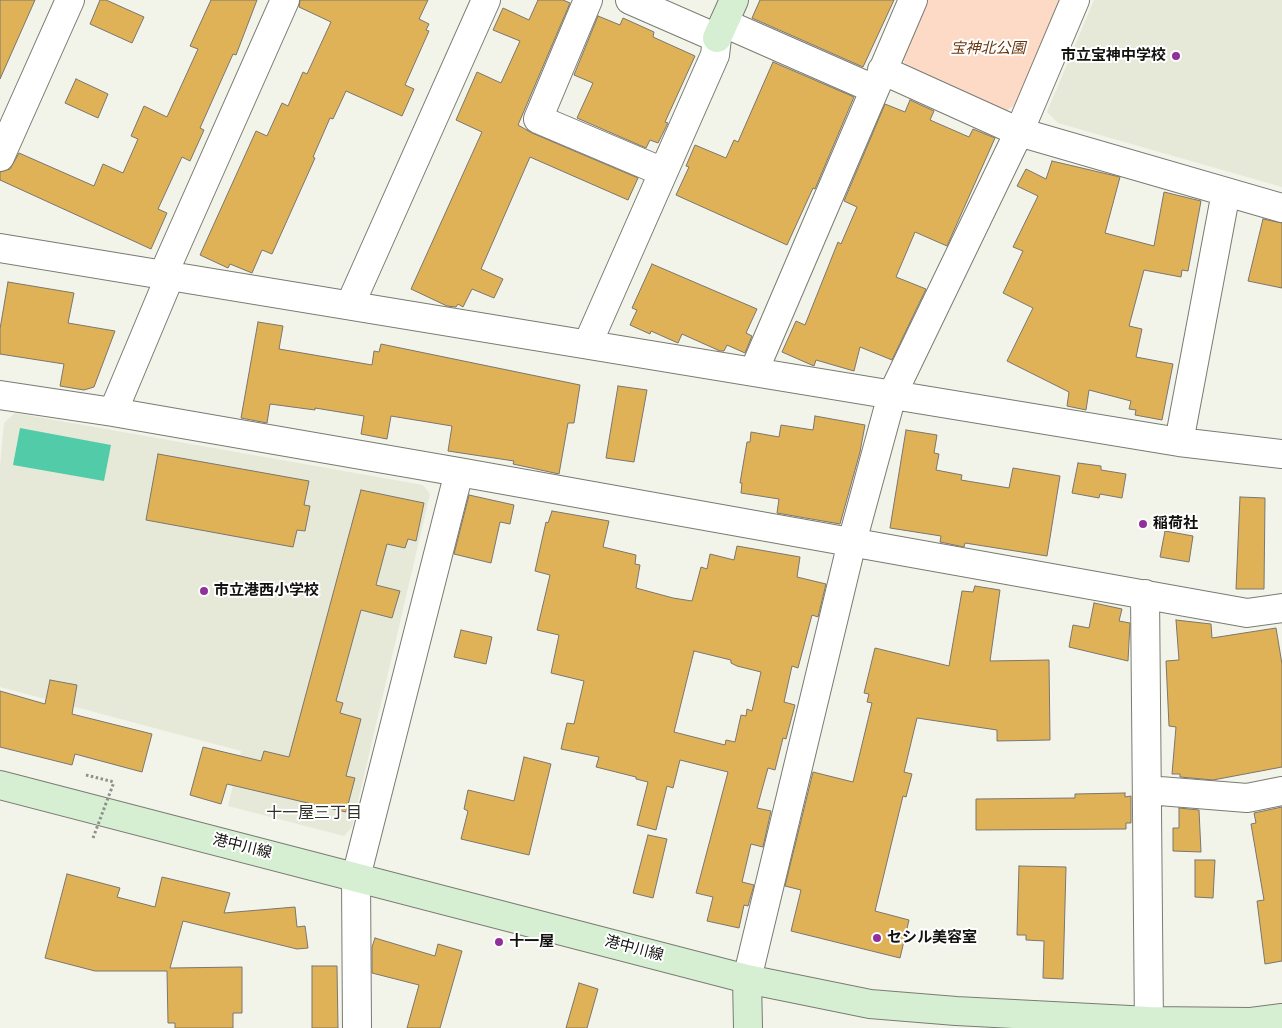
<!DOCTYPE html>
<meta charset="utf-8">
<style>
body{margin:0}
canvas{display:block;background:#f2f3e9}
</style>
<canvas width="1282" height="1028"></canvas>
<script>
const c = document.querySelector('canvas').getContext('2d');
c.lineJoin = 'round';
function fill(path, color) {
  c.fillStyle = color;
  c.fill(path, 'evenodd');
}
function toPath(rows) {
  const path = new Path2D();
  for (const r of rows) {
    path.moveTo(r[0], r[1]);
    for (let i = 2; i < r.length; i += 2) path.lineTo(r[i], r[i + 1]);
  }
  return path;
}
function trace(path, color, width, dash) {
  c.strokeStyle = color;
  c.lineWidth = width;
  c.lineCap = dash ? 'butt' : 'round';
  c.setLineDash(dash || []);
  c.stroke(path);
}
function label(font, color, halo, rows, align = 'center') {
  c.font = font + ' "Source Serif 4","Noto Sans JP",serif';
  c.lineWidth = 4;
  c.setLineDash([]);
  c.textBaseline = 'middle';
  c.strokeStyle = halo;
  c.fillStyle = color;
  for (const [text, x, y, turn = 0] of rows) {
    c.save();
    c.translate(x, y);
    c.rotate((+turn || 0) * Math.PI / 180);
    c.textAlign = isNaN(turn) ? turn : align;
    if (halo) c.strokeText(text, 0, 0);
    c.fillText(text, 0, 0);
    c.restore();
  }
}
const built = toPath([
 [1094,0,1282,0,1282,187,1058,123,1047,112],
 [15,413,423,485,430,494,352,827,344,836,228,806,241,751,0,687,0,466,4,423]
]);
const green = toPath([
 [926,0,1063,0,1018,103,1006,111,907,67,901,57]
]);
const water = toPath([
 [20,428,111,445,104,481,13,465]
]);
const building = toPath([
 [0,0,35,0,0,79,0,0],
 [100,0,106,0,144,17,132,43,90,24,100,0],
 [211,0,257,0,236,55,233,54,200,128,204,130,190,161,182,157,158,209,167,213,151,249,0,180,0,172,10,169,19,153,94,186,103,164,123,173,138,139,131,136,144,106,167,117,198,49,190,46,211,0],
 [300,0,428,0,419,19,429,24,426,30,429,31,405,85,414,89,402,116,346,91,333,119,330,118,313,157,315,158,272,254,262,250,252,273,230,264,228,268,200,255,256,131,267,136,282,103,288,106,303,72,307,74,331,22,299,7,300,0],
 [538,0,563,0,570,3,518,125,532,133,638,178,628,200,530,157,481,269,503,279,494,298,472,289,463,307,458,304,456,307,447,306,411,289,482,132,456,120,477,72,501,83,520,41,493,30,503,8,529,20,538,0],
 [760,0,894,0,863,67,752,18,760,0],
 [598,16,620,25,623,18,654,32,653,37,695,56,665,122,668,123,658,143,650,140,646,148,577,118,593,83,574,75,598,16],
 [773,62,854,97,815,189,813,188,787,245,676,195,689,167,686,166,695,145,726,158,734,140,738,142,773,62],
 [76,79,108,94,98,118,65,103,76,79],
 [910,100,934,111,930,120,969,137,973,129,995,138,947,246,915,232,896,277,926,289,892,360,860,347,854,371,816,360,814,366,782,352,796,321,805,325,838,242,841,244,857,207,844,201,885,104,905,112,910,100],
 [1052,161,1120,177,1105,233,1154,246,1164,192,1201,201,1188,271,1182,270,1181,277,1144,270,1129,326,1142,329,1136,357,1173,364,1162,420,1135,415,1136,410,1129,409,1131,401,1089,390,1086,410,1067,406,1069,392,1007,361,1033,308,1003,293,1023,251,1013,247,1038,196,1017,186,1026,169,1046,179,1052,161],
 [1263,219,1282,223,1282,288,1248,281,1263,219],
 [652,264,757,309,746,333,752,336,745,353,727,345,724,351,720,351,682,334,678,343,651,331,650,334,630,325,637,310,632,308,652,264],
 [8,282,74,293,68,323,115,331,94,387,84,390,60,386,64,364,0,354,0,329,8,282],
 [258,322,283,326,279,349,372,365,374,351,379,352,381,344,580,385,574,423,568,423,559,474,513,464,514,461,448,451,452,426,391,416,387,439,361,434,364,416,315,408,315,410,270,404,267,423,241,418,258,322],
 [618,386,647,390,634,462,606,458,618,386],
 [815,416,865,425,860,452,840,524,777,513,779,499,741,493,742,483,740,483,747,442,750,442,751,432,779,437,781,425,813,430,815,416],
 [906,430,937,435,934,453,939,454,936,470,962,475,961,480,1009,488,1013,468,1060,476,1047,556,965,543,964,547,940,542,941,536,890,528,906,430],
 [158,454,309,481,304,505,310,506,305,531,297,530,293,547,146,520,158,454],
 [1078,463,1101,466,1101,470,1126,474,1122,498,1100,494,1099,498,1072,493,1078,463],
 [361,490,424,503,416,541,408,539,405,548,387,544,376,585,400,591,392,618,361,610,336,701,343,703,340,713,361,719,346,776,355,778,346,812,227,784,221,804,190,795,203,747,261,761,264,751,289,757,361,490],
 [469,495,514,505,510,524,500,522,491,563,454,554,469,495],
 [1240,497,1265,498,1264,589,1236,589,1240,497],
 [552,511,609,521,603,547,636,555,635,564,640,565,636,588,673,598,692,601,701,567,707,569,710,554,734,560,737,546,800,557,797,577,826,584,818,617,812,615,798,668,792,666,784,702,795,705,786,739,783,738,775,770,768,768,757,808,771,811,763,847,751,844,742,882,754,885,748,906,744,905,739,928,707,921,713,897,696,893,728,772,680,760,673,788,667,786,656,830,637,825,648,782,636,779,636,777,596,767,599,757,561,749,567,723,574,724,584,681,551,673,559,635,537,630,550,575,535,571,546,522,548,523,552,511],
 [694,651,731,660,731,663,737,666,761,672,752,711,747,709,746,716,741,715,735,742,726,740,725,745,674,732,694,651],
 [1165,531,1193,536,1189,562,1160,557,1165,531],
 [975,586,1000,590,990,661,1049,660,1050,740,997,741,997,730,917,718,904,772,912,774,906,797,903,796,875,911,909,920,900,958,791,931,801,890,785,886,813,772,853,782,872,703,867,702,869,694,864,693,875,648,949,666,962,591,973,592,975,586],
 [1094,603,1122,609,1119,621,1130,623,1128,661,1069,647,1073,625,1089,628,1094,603],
 [1176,620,1211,624,1212,638,1276,628,1282,664,1282,767,1213,780,1180,777,1180,774,1172,774,1176,727,1169,726,1166,661,1179,660,1176,620],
 [461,630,492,637,486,664,454,657,461,630],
 [50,680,77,685,72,714,152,734,142,772,75,754,72,765,0,747,0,691,45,704,50,680],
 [524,757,551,764,529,855,461,839,468,811,464,809,468,790,514,801,524,757],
 [1125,793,1125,797,1131,796,1131,823,1126,823,1126,829,976,830,976,799,1075,798,1075,794,1125,793],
 [1282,807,1282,961,1265,964,1257,901,1264,900,1251,824,1256,823,1254,813,1282,807],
 [1179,808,1199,810,1201,852,1173,851,1173,828,1179,828,1179,808],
 [648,835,667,839,653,898,633,893,648,835],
 [1195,860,1215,860,1213,898,1195,897,1195,860],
 [1019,866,1066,867,1063,979,1043,978,1044,941,1026,940,1026,935,1017,935,1019,866],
 [67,874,120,888,117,897,155,907,162,877,230,893,224,913,295,907,297,927,305,926,308,948,297,949,183,921,170,968,242,967,242,1013,233,1013,233,1028,175,1028,175,1023,168,1023,167,971,95,971,45,958,67,874],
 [375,938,435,956,438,944,462,951,440,1028,407,1028,419,985,372,973,372,947,375,938],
 [312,966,337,966,338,1028,312,1028,312,966],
 [579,983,598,989,587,1028,566,1028,579,983]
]);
const path = toPath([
 [86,775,114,782]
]);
const street = toPath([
 [588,0,538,119,663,172],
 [724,23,874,89],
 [882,70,1019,132,1282,208],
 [0,157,70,0],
 [0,248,1179,442,1282,454],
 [163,275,285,0],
 [350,305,486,0],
 [588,343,715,55,717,38,630,0],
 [754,371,913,0],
 [0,395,113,412,459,472,1247,613,1282,608],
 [113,412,170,276],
 [1179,442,1226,192],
 [1145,594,1149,1028],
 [1147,790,1247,798,1282,791],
 [747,979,852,542,892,395,1019,132,1075,0],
 [357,1028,356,877,459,472]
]);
const secondary = toPath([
 [717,38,734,0],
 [0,785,747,979,870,1004,956,1011,1149,1021,1251,1022,1282,1018],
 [747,979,748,1028]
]);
const pathBridge = toPath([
 [93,838,114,782]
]);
const markers = [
 [1176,56,5,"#90319b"],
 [1143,524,5,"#90319b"],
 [204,591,5,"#90319b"],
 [877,938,5,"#90319b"],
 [499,942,5,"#90319b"]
];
const parkNames = [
 ["宝神北公園",988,49]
];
const poiNames = [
 ["市立宝神中学校",1166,56,"right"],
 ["稲荷社",1153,524],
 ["市立港西小学校",214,591],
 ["セシル美容室",887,938],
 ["十一屋",509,942]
];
const streetNames = [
 ["港中川線",242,847,14],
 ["港中川線",634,949,15]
];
const neighbourhoodNames = [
 ["十一屋三丁目",314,814]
];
fill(built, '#e7e9d8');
fill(green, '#fddac6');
fill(water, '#52cba8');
fill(building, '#dfb258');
trace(building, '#7b766e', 1);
trace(street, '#7a7b72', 30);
trace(secondary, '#7a7b72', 30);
trace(path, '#8f9088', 3, [2.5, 2.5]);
trace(street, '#fff', 28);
trace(secondary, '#d6efd3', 28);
trace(pathBridge, '#8f9088', 3, [2.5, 2.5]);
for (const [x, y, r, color] of markers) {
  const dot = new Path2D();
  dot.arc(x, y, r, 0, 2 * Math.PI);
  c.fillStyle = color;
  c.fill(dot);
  trace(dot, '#fff', 2);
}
label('italic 15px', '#6a360e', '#fff', parkNames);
label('bold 15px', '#12130f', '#fff', poiNames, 'left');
label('15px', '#12130f', '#fff', streetNames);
label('16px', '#2f3028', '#fff', neighbourhoodNames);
</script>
